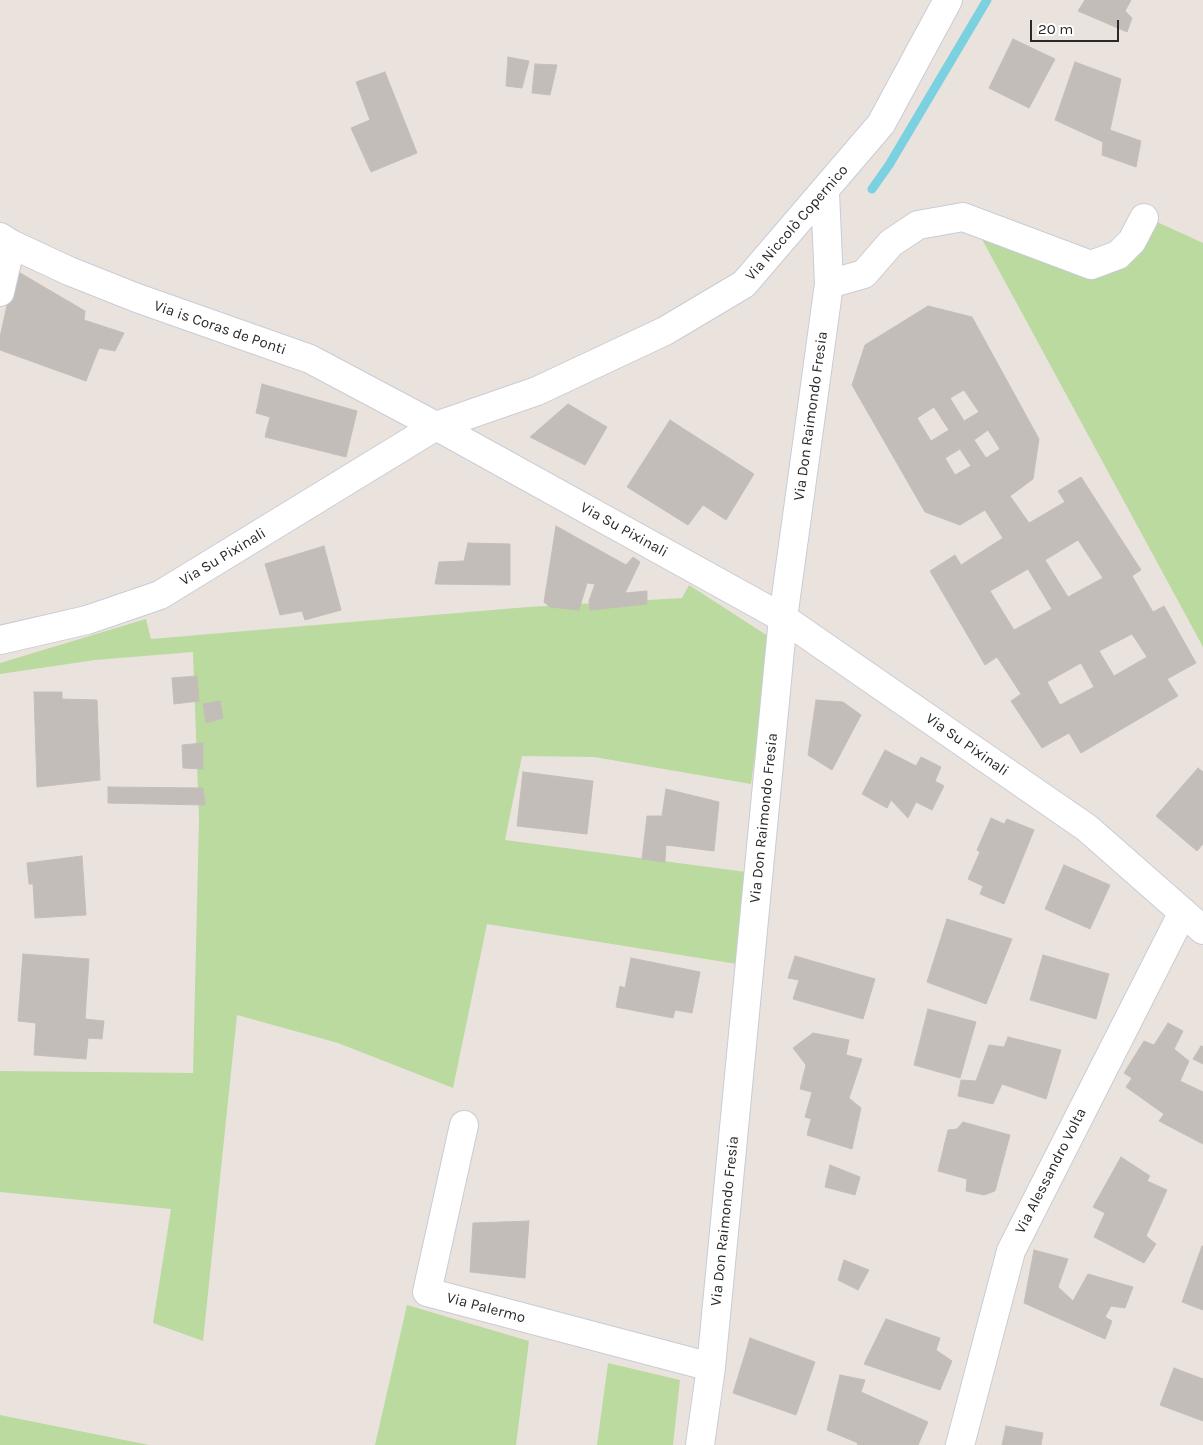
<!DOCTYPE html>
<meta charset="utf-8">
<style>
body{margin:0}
#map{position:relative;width:1203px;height:1445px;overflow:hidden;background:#eae3dd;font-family:Karla,sans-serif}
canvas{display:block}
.scale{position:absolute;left:1030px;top:20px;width:89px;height:22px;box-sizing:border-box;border:2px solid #292929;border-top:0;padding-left:6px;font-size:15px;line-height:18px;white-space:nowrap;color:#292929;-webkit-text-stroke:4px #fff;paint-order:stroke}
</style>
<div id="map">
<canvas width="1203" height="1445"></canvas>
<div class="scale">20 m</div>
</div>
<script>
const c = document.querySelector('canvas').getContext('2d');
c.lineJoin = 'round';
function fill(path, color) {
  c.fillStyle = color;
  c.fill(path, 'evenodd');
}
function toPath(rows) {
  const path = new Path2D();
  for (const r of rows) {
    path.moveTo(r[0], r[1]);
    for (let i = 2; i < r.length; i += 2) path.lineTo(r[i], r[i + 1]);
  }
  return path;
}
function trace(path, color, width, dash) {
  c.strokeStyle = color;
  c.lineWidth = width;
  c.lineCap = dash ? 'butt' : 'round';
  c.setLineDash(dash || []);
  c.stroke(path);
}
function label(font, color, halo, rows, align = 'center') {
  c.font = font + ' Karla,sans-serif';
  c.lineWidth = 4.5;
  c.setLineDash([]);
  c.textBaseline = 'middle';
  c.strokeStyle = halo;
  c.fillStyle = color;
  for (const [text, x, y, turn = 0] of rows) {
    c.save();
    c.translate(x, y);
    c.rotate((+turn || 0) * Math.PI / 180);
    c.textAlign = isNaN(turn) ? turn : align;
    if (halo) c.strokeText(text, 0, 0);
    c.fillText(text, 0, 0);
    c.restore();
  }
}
const green = toPath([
 [1155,221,1203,243,1203,647,977,230,1011,244,1048,264,1097,275,1138,255],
 [689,585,771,638,751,784,594,757,522,756,505,840,746,872,737,964,487,924,453,1088,338,1043,237,1015,203,1341,153,1323,171,1209,0,1192,0,1071,193,1073,199,819,193,652,95,660,0,674,0,663,146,619,151,639,528,607,682,598],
 [407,1305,529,1341,516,1445,375,1445],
 [608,1363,680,1380,673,1445,597,1445],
 [0,1415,149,1445,0,1445]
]);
const stream = toPath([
 [872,189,889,165,987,0]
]);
const building = toPath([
 [1085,0,1131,0,1125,11,1132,18,1127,32,1078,11,1085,0],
 [1013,39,1055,59,1029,108,989,88,1013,39],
 [508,57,529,61,522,88,506,86,508,57],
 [1075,62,1121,79,1110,130,1141,141,1136,167,1102,155,1103,142,1055,120,1075,62],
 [535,64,557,65,550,95,532,93,535,64],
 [385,72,417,153,371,172,351,128,370,120,356,82,385,72],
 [15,270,85,311,84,320,124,333,115,351,99,348,86,381,0,350,0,337,15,270],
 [928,306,972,317,1039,439,1033,479,1010,496,1029,523,1065,502,1058,491,1081,477,1141,570,1132,576,1153,612,1164,606,1196,663,1167,679,1178,696,1081,753,1069,733,1042,748,1011,701,1021,694,997,657,985,665,930,571,955,555,961,565,1003,538,985,510,960,525,925,512,852,385,865,345,928,306],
 [964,390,979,412,964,421,950,398,964,390],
 [934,407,949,430,931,441,917,418,934,407],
 [988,430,1000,449,986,458,974,440,988,430],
 [960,449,971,466,955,475,945,458,960,449],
 [1078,540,1103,578,1068,597,1045,560,1078,540],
 [1028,569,1052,609,1014,630,990,591,1028,569],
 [1132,634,1147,657,1114,676,1099,651,1132,634],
 [1081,663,1094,687,1060,705,1047,682,1081,663],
 [262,384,357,411,346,457,265,437,270,417,256,413,262,384],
 [568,404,607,427,585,465,530,437,568,404],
 [670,420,754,474,726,520,703,505,688,525,627,487,670,420],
 [556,526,626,565,633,557,640,562,625,593,647,591,647,604,590,610,589,601,595,584,587,583,579,610,550,607,544,602,556,526],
 [468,543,510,544,510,585,435,584,439,562,464,561,468,543],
 [324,546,341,610,305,620,302,611,280,615,265,564,324,546],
 [197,676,199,701,174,704,172,678,197,676],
 [34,692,62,692,62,699,97,700,100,780,37,787,34,692],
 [816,700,843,702,861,715,832,770,808,755,816,700],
 [220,701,223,718,206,723,203,704,220,701],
 [203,743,203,769,183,768,182,745,203,743],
 [885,750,916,766,921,757,941,767,935,781,944,786,932,810,916,802,908,818,891,800,887,808,862,794,885,750],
 [1198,768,1203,772,1203,844,1197,851,1156,816,1198,768],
 [523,772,593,781,587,834,517,826,523,772],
 [108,787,203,788,205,805,108,803,108,787],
 [666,789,719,802,714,851,666,845,665,862,642,859,647,816,662,816,666,789],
 [991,818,1004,824,1007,819,1034,830,1004,904,980,894,983,886,968,879,980,852,977,850,991,818],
 [82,856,86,915,35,918,33,884,29,884,27,863,82,856],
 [1064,865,1110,885,1090,929,1045,909,1064,865],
 [947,919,1012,939,986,1004,927,982,947,919],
 [23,954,89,959,85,1019,104,1021,102,1039,88,1038,86,1059,34,1055,36,1023,18,1021,23,954],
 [1043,955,1109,974,1096,1019,1030,1000,1043,955],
 [795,956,875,979,863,1019,793,999,799,980,788,978,795,956],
 [631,958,700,972,692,1013,675,1010,673,1018,616,1007,620,986,625,988,631,958],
 [928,1009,976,1022,960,1078,914,1065,928,1009],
 [1168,1023,1183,1031,1174,1049,1189,1061,1180,1081,1203,1092,1203,1144,1159,1121,1164,1114,1126,1087,1132,1078,1124,1073,1144,1041,1154,1045,1168,1023],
 [813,1033,849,1040,846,1055,862,1059,849,1098,861,1108,852,1149,807,1135,811,1119,805,1117,812,1092,800,1089,806,1065,793,1048,813,1033],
 [1008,1037,1061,1050,1046,1099,1002,1084,993,1104,958,1096,961,1080,976,1081,989,1045,1004,1047,1008,1037],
 [1201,1046,1203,1047,1203,1064,1193,1059,1201,1046],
 [963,1122,1010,1135,995,1191,984,1195,966,1191,967,1179,938,1171,948,1130,957,1129,963,1122],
 [1121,1157,1150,1176,1147,1181,1167,1190,1146,1236,1156,1244,1144,1263,1094,1237,1105,1213,1093,1207,1121,1157],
 [830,1165,860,1177,855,1195,825,1187,830,1165],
 [529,1221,525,1278,470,1272,473,1223,529,1221],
 [1202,1246,1203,1247,1203,1310,1182,1302,1202,1246],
 [1034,1250,1068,1259,1058,1287,1073,1301,1088,1274,1133,1287,1125,1308,1111,1306,1105,1317,1112,1321,1105,1339,1024,1303,1034,1250],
 [844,1260,869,1270,858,1290,838,1280,844,1260],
 [886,1319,940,1338,936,1350,952,1361,940,1390,864,1364,886,1319],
 [750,1338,815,1362,796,1415,733,1393,750,1338],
 [1174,1368,1203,1379,1203,1421,1160,1405,1174,1368],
 [840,1375,865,1380,861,1392,928,1422,918,1445,857,1445,858,1443,827,1430,840,1375],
 [1006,1426,1043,1433,1041,1445,1002,1445,1006,1426]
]);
const minor = toPath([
 [0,237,11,244,69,271,137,298,310,359,436,426,783,618,1087,828,1203,930],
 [829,284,864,274,891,243,918,225,963,217,1091,265,1118,255,1132,241,1144,218],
 [0,292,11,244],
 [0,640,87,620,160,595,436,426,537,391,665,331,744,284,881,124,948,0],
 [464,1125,427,1292,711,1367],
 [700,1445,711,1367,783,618,829,284,825,192],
 [960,1445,1011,1251,1183,912]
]);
const streetNames = [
 ["Via Niccolò Copernico",797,223,-49],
 ["Via is Coras de Ponti",220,328,19],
 ["Via Don Raimondo Fresia",811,416,-82],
 ["Via Su Pixinali",624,530,29],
 ["Via Su Pixinali",223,557,-31],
 ["Via Su Pixinali",967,745,35],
 ["Via Don Raimondo Fresia",764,818,-84],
 ["Via Alessandro Volta",1051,1171,-63],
 ["Via Don Raimondo Fresia",725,1221,-84],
 ["Via Palermo",486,1308,15]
];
fill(green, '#bada9f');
trace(stream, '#7bd1e0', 9);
fill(building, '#c2bdb9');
trace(building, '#c5beb7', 1);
trace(minor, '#c8ccd5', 30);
trace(minor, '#fff', 28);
label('15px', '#292929', '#fff', streetNames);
</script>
